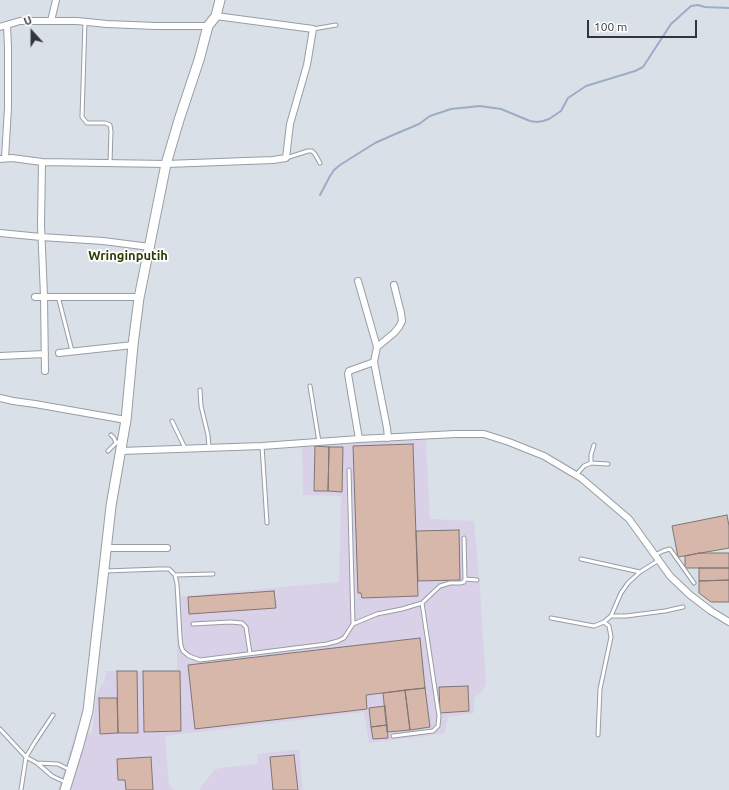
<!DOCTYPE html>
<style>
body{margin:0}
#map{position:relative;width:729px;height:790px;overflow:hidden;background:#dae0e7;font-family:Ubuntu,sans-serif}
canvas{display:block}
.north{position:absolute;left:12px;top:12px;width:40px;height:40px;-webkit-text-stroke:3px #fff;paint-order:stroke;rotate:339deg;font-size:11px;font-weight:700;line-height:16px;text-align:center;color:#333639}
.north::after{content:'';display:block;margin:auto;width:14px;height:18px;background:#333639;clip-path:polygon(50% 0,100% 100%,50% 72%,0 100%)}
.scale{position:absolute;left:587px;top:20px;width:110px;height:18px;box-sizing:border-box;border:2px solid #333639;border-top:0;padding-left:5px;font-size:12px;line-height:14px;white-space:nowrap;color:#333639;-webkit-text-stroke:3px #fff;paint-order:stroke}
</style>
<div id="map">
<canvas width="729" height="790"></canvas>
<div class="north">U</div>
<div class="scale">100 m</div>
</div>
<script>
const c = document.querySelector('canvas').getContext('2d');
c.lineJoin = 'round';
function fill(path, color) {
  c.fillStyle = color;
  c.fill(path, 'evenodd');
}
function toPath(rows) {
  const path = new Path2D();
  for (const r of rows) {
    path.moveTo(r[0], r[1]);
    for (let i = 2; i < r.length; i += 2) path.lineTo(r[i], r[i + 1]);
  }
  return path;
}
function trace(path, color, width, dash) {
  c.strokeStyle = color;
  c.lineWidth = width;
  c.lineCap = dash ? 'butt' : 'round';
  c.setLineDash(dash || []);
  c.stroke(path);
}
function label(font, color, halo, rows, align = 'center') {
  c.font = font + ' Ubuntu,sans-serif';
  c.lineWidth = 3.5;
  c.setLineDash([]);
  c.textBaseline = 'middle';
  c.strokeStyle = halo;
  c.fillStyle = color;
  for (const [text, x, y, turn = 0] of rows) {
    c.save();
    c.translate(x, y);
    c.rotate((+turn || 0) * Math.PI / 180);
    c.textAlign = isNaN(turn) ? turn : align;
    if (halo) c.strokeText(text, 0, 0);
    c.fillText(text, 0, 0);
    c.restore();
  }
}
const industrial = toPath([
 [426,440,430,519,474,521,480,590,486,684,481,693,474,698,474,713,448,717,445,732,441,734,369,743,364,712,165,736,169,785,174,790,58,790,76,731,92,733,96,698,100,688,104,682,106,671,177,671,177,639,175,597,282,587,339,582,341,496,303,495,302,445],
 [299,749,303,790,199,790,214,770,220,768,258,764,257,754]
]);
const stream = toPath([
 [320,195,330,176,334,170,340,165,375,143,393,135,419,124,430,116,451,109,480,106,501,109,530,121,537,122,543,121,549,119,561,111,568,98,586,86,635,71,643,67,671,24,691,6,698,5,705,7,729,8]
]);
const building = toPath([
 [413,444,418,596,362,598,361,593,358,593,353,446,413,444],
 [315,446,329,447,328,491,314,491,315,446],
 [329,447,343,447,342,492,328,491,329,447],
 [727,515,729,526,729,548,678,557,672,526,727,515],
 [459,530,460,580,418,581,416,531,459,530],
 [699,553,729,553,729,568,685,568,685,556,699,553],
 [699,568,729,568,729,580,699,581,699,568],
 [729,580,729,602,711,602,699,593,699,581,729,580],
 [274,591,276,608,189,614,188,597,274,591],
 [420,638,425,688,366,695,367,709,195,729,188,665,420,638],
 [117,671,137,671,138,733,118,733,117,671],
 [143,671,180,671,181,731,144,732,143,671],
 [468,686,469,711,440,713,439,687,468,686],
 [425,688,430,727,410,730,405,690,425,688],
 [405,690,410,730,387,732,383,693,405,690],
 [99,698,117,698,118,733,100,734,99,698],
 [385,706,387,725,371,727,369,708,385,706],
 [387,725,388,738,373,739,371,727,387,725],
 [294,755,298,790,273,790,270,757,294,755],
 [151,757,153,790,126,790,125,780,118,780,117,759,151,757]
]);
const lane = toPath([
 [85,22,82,117,87,123,105,123,110,125,111,131,110,163],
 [313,29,336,25],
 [286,158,308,151,312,151,315,154,320,163],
 [58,296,72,351],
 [310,386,319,442],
 [200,390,201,406,208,435,209,447],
 [172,421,185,448],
 [111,435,114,438,116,443],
 [262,446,267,523],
 [108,451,116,443,120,441],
 [591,463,591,455,594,445],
 [576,475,584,466,591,463,608,464],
 [655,555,663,551,670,549,694,583],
 [581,559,640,572],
 [106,571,159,569,169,569,175,575,177,584,178,601,180,637,181,646,183,651,189,656,200,660,327,644,338,641,344,638,353,624,349,470],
 [175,575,213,574],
 [465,579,477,580],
 [611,616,626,616,665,611,683,607],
 [551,618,594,626,604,622,611,616,621,593,628,583,640,572,659,560],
 [193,624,230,622,242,623,246,627,250,653],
 [353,624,377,614,402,609,422,603,440,586,450,583,460,583,464,582,465,579,464,538],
 [0,729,26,757,37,763,52,776,65,782],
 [598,735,600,689,611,637,609,626,604,622],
 [393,736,433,731,438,726,439,716,422,603],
 [37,763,58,764,70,770],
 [21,790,26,757,35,742,53,715]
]);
const street = toPath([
 [51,21,56,0],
 [0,27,20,21,77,21,107,24,156,26,208,26],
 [5,158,8,108,8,48,7,25],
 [0,159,12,158,42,162,166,164,273,160,286,158,290,124,307,65,313,29,216,16],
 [42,162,41,225,44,296,45,371],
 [0,233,41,237,103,241,150,247],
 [358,281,377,347,374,362,387,428,388,438],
 [35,297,135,297,139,298],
 [377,347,394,333,399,327,402,321,401,313,394,285],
 [59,353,133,345],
 [0,356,45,354],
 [0,398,13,401,35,404,126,420],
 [359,439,348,374,349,371,374,362],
 [120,451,262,446,359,439,455,434,484,434,509,442,544,456,581,478,629,519,670,576,690,595,711,611,729,622],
 [106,548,167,548]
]);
const secondary = toPath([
 [65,790,78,748,88,711,111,506,126,420,133,345,139,298,166,164,179,120,199,60,208,26,216,16,220,0]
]);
const quarterNames = [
 ["Wringinputih",128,256]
];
fill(industrial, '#d8d1e7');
trace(stream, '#9badc7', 2);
fill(building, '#d8b7ab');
trace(building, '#7f7673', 1);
trace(lane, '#989da4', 5);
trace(street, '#989da4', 8);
trace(secondary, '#989da4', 11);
trace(lane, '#fff', 3);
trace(street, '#fff', 6);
trace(secondary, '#fff', 9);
label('bold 13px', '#2c3c04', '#fff', quarterNames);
</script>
